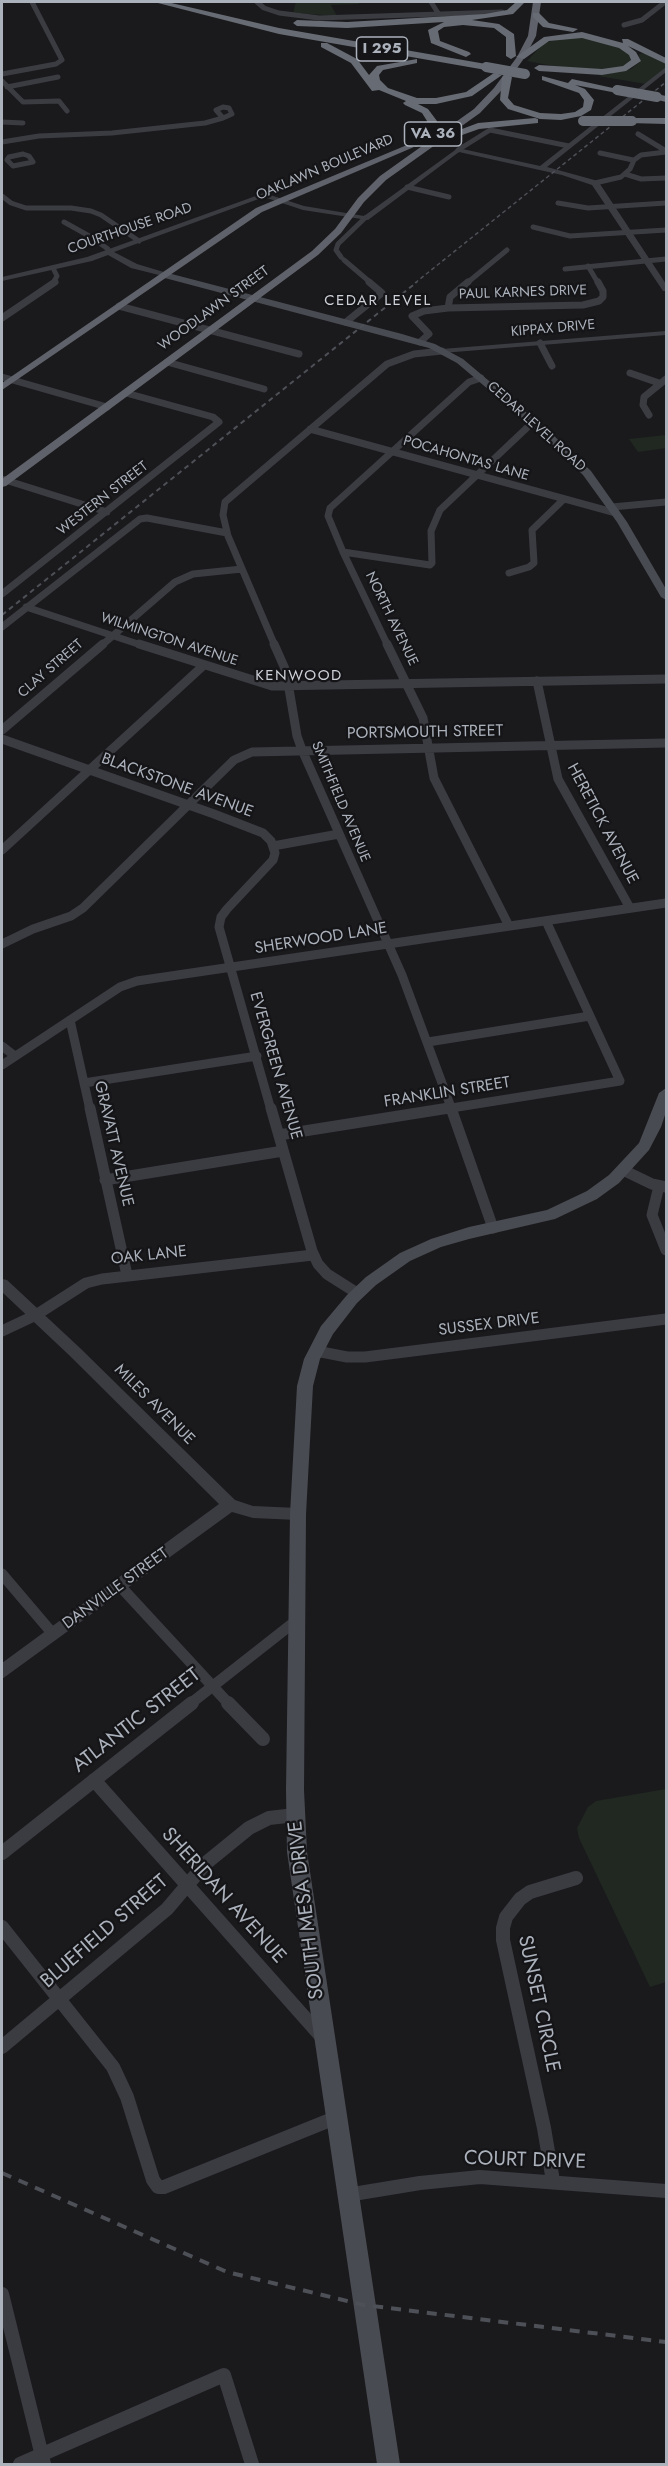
<!DOCTYPE html>
<style>
body{margin:0}
#map{position:relative;width:668px;height:2466px;overflow:hidden;background:#1a1a1d;font-family:Jost,sans-serif}
canvas{display:block}
.frame{position:absolute;inset:0;border:3px solid #acb2bc;pointer-events:none}
</style>
<div id="map">
<canvas width="668" height="2466"></canvas>
<div class="frame"></div>
</div>
<script>
const c = document.querySelector('canvas').getContext('2d');
c.lineJoin = 'round';
function fill(path, color) {
  c.fillStyle = color;
  c.fill(path, 'evenodd');
}
function toPath(rows) {
  const path = new Path2D();
  for (const r of rows) {
    path.moveTo(r[0], r[1]);
    for (let i = 2; i < r.length; i += 2) path.lineTo(r[i], r[i + 1]);
  }
  return path;
}
function trace(path, color, width, dash) {
  c.strokeStyle = color;
  c.lineWidth = width;
  c.lineCap = dash ? 'butt' : 'round';
  c.setLineDash(dash || []);
  c.stroke(path);
}
function label(font, color, halo, rows, align = 'center') {
  c.font = font + ' Jost,sans-serif';
  c.lineWidth = 4.5;
  c.setLineDash([]);
  c.textBaseline = 'middle';
  c.strokeStyle = halo;
  c.fillStyle = color;
  for (const [text, x, y, turn = 0] of rows) {
    c.save();
    c.translate(x, y);
    c.rotate((+turn || 0) * Math.PI / 180);
    c.textAlign = isNaN(turn) ? turn : align;
    if (halo) c.strokeText(text, 0, 0);
    c.fillText(text, 0, 0);
    c.restore();
  }
}
const green = toPath([
 [296,2,358,2,359,4,331,5,337,16,293,13],
 [582,37,613,44,631,55,630,64,613,70,569,69,527,61,544,43,561,38],
 [645,53,666,64,666,67,646,84,598,76,631,69,640,62,639,54],
 [666,435,666,448,638,452,629,439],
 [666,1789,666,1982,650,1987,579,1838,577,1828,588,1807,596,1801]
]);
const minorFar4 = toPath([
 [257,2,264,8,279,13,319,18,502,12],
 [431,2,438,13],
 [624,25,642,20,665,2],
 [2,74,56,64,62,60,32,2],
 [2,81,23,102,59,101,67,111],
 [7,87,58,77],
 [223,107,229,108,232,114,223,118,216,110,223,107],
 [2,122,23,123],
 [638,134,666,151],
 [2,142,39,136,112,133,205,123,223,118],
 [458,150,490,130,569,146],
 [600,153,633,160],
 [23,154,29,156,33,162,13,166,7,160,9,157,23,154],
 [625,174,641,179,666,178],
 [595,183,621,177,630,169,634,160,641,155,666,152],
 [407,187,449,197],
 [2,196,11,203,26,208,71,208,91,211,101,215,139,241],
 [558,203,588,208,666,203],
 [64,222,91,237,108,249,108,252],
 [533,227,570,236,666,230],
 [341,257,336,250,338,244,365,218],
 [344,260,371,283],
 [588,266,598,283],
 [53,268,57,276,53,283],
 [565,269,666,259],
 [467,283,507,250]
]);
const minorFar3 = toPath([
 [119,306,299,354],
 [448,308,450,297,468,282],
 [2,318,55,282],
 [346,322,382,293,369,282],
 [420,342,429,334,412,316,424,311,448,308,583,305,599,301,603,297,603,291,598,282],
 [540,343,552,366],
 [167,362,264,389],
 [630,373,659,383],
 [2,377,107,407],
 [649,415,643,405,644,397,666,379],
 [310,429,616,513],
 [2,479,107,512],
 [612,507,666,502],
 [343,552,430,565,432,563,431,531,440,510,533,422],
 [509,573,529,567,534,563,532,530,564,499],
 [2,594,219,422,213,417,126,393],
 [26,607,144,646],
 [2,627,140,519,147,518,227,533],
 [101,646,175,582,193,574,242,569],
 [275,646,228,536,223,515,225,502,387,364,414,354,442,351],
 [388,646,343,552,328,516,330,508,469,382,481,378]
]);
const minorFar2 = toPath([
 [139,644,272,686,666,679],
 [274,644,286,671,297,736,302,750,402,975,452,1110],
 [387,644,423,718,434,778,509,926],
 [537,681,558,779,630,908],
 [2,730,103,644],
 [2,739,214,814,263,833,271,841,275,853,273,860,227,909,221,917,219,927,271,1110],
 [273,846,339,834],
 [2,850,204,665],
 [2,944,33,929,71,916,83,908,234,760,252,752,666,743],
 [70,1020,90,1110],
 [428,1042,590,1016],
 [2,1046,15,1056],
 [2,1065,120,987,137,981,666,903],
 [84,1083,257,1056],
 [439,1110,620,1081,546,921]
]);
const minorFar1 = toPath([
 [90,1108,127,1275],
 [271,1108,312,1251,318,1264,327,1274,357,1293],
 [451,1108,493,1228],
 [279,1135,449,1108],
 [623,1170,652,1184,666,1187],
 [105,1180,283,1151],
 [659,1186,652,1215,666,1250],
 [2,1331,36,1315,86,1283,102,1279,313,1255],
 [316,1351,347,1357,365,1357,666,1319],
 [2,1574,53,1634],
 [120,1586,229,1704],
 [190,1704,297,1620]
]);
const minor = toPath([
 [228,1703,263,1739],
 [94,1780,321,2036],
 [2,1853,192,1703],
 [2,1927,113,2067,127,2097,153,2180,158,2187,164,2187,335,2118],
 [2,2047,167,1909,206,1863,249,1828,269,1818,295,1815],
 [553,2181,544,2128,503,1940,503,1928,506,1917,520,1899,530,1892,576,1878],
 [347,2195,420,2183,480,2177,666,2191],
 [2,2294,44,2464],
 [20,2464,224,2375,252,2464]
]);
const tertiary = toPath([
 [666,67,666,72,547,167,598,181,666,284,666,291,663,291,592,185,562,175,459,152,368,220,303,210,264,197,114,252,137,264,167,273,167,277,131,268,108,255,92,261,2,281,2,277,87,257,264,193,304,206,364,216,458,148,540,166,666,67],
 [666,331,666,335,442,353,438,351,442,349,666,331],
 [2,1279,7,1280,80,1348,235,1500,253,1506,298,1508,303,1509,306,1514,303,1519,298,1520,253,1518,232,1512,2,1679,2,1663,219,1504,70,1356,2,1292,2,1279]
]);
const secondary = toPath([
 [164,272,402,334,435,344,463,359,553,435,591,471,627,522,666,589,666,600,661,597,617,522,583,475,547,439,457,363,429,348,161,277,160,275,164,272],
 [666,1088,666,1112,661,1127,649,1150,619,1183,597,1199,555,1219,469,1239,441,1247,410,1261,376,1285,357,1303,333,1334,320,1359,313,1386,306,1514,304,1790,307,1852,400,2464,377,2464,287,1852,286,1790,290,1514,297,1386,304,1359,321,1326,347,1295,366,1277,400,1253,431,1239,469,1227,547,1210,587,1191,609,1175,639,1143,659,1093,666,1088]
]);
const trunk = toPath([
 [533,2,541,2,536,36,525,57,500,92,480,113,386,180,364,202,341,233,318,255,6,486,2,487,2,479,312,251,335,229,358,198,380,176,474,109,494,88,517,57,528,36,533,2],
 [407,145,414,147,262,212,2,390,2,383,256,208,407,145]
]);
const motorway = toPath([
 [154,2,167,2,279,28,486,64,491,67,486,70,279,34,154,2],
 [516,2,525,2,513,14,472,20,499,24,514,34,516,56,511,59,506,56,506,37,494,28,463,25,444,27,438,31,440,41,469,52,471,54,466,57,431,43,428,30,444,22,347,28,297,26,293,23,297,20,347,22,485,14,507,10,516,2],
 [533,13,539,13,549,23,578,29,573,32,543,27,533,17,533,13],
 [582,32,623,43,622,39,628,39,666,58,666,64,628,46,636,52,641,61,626,71,602,75,539,71,534,68,539,65,602,69,623,66,631,60,629,55,619,48,582,38,549,41,524,59,516,57,544,37,582,32],
 [321,43,327,43,357,59,369,75,377,66,417,59,417,63,383,70,379,75,380,80,388,88,417,98,436,98,466,92,494,73,502,75,472,96,436,104,418,104,428,109,437,121,434,134,416,147,411,144,425,131,427,121,422,113,405,105,403,103,406,101,379,90,372,91,351,63,321,47,321,43],
 [507,74,512,77,508,98,514,105,540,113,561,114,575,112,583,107,584,100,579,93,542,80,542,76,568,83,572,79,622,90,617,93,575,85,585,89,594,100,591,110,581,116,561,120,540,119,508,109,500,100,502,77,507,74],
 [657,94,666,96,666,102,654,99,654,95,657,94],
 [535,118,538,119,538,123,479,129,434,145,425,143,478,123,535,118],
 [632,118,666,118,666,124,629,123,629,119,632,118]
]);
const railFar2 = toPath([
 [415,283,666,82]
]);
const railFar1 = toPath([
 [2,615,417,282]
]);
const rail = toPath([
 [2,2173,227,2272,364,2305,666,2342]
]);
const motorwayBridge = toPath([
 [486,67,525,74],
 [617,90,657,97],
 [583,121,632,121]
]);
const farStreetnames = [
 ["OAKLAWN BOULEVARD",325,168,-23],
 ["COURTHOUSE ROAD",130,229,-19],
 ["PAUL KARNES DRIVE",523,293,-2],
 ["WOODLAWN STREET",214,309,-36],
 ["KIPPAX DRIVE",553,329,-5],
 ["CEDAR LEVEL ROAD",536,427,42],
 ["POCAHONTAS LANE",466,459,16],
 ["WESTERN STREET",103,499,-38],
 ["NORTH AVENUE",391,619,64],
 ["WILMINGTON AVENUE",169,640,18],
 ["CLAY STREET",51,669,-41],
 ["SMITHFIELD AVENUE",340,802,67]
];
const shields = [
 [382,49,51],
 [433,134,57]
];
const shieldNames = [
 ["I 295",382,49],
 ["VA 36",433,134]
];
const farNeighbourhoodnames = [
 ["CEDAR LEVEL",378,301],
 ["KENWOOD",299,676]
];
const streetNames = [
 ["PORTSMOUTH STREET",425,733,-1],
 ["BLACKSTONE AVENUE",177,786,20],
 ["HERETICK AVENUE",602,824,62],
 ["SHERWOOD LANE",321,939,-9],
 ["EVERGREEN AVENUE",275,1066,74],
 ["FRANKLIN STREET",447,1093,-9],
 ["GRAVATT AVENUE",113,1144,77],
 ["OAK LANE",149,1256,-6],
 ["SUSSEX DRIVE",489,1325,-7],
 ["MILES AVENUE",154,1405,45],
 ["DANVILLE STREET",116,1589,-36]
];
const nearStreetnames = [
 ["ATLANTIC STREET",137,1721,-38],
 ["SHERIDAN AVENUE",223,1896,48],
 ["SOUTH MESA DRIVE",307,1910,-97],
 ["BLUEFIELD STREET",105,1932,-41],
 ["SUNSET CIRCLE",538,2004,78],
 ["COURT DRIVE",525,2161,2]
];
fill(green, '#202821');
trace(minorFar4, '#3b3c42', 5);
trace(minorFar3, '#3b3c42', 7);
trace(minorFar2, '#3b3c42', 9);
trace(minorFar1, '#3b3c42', 11);
trace(minor, '#3b3c42', 14);
fill(tertiary, '#3b3c42');
fill(secondary, '#494b52');
fill(trunk, '#5f626a');
fill(motorway, '#676b73');
trace(railFar2, '#4e5057', 1.5, [4, 3]);
trace(railFar1, '#4e5057', 2, [5, 4]);
trace(rail, '#4e5057', 4, [10, 8]);
trace(motorwayBridge, '#676b73', 10);
label('14px', '#acb2bc', '#151518', farStreetnames);
for (const [x, y, w] of shields) {
  const box = new Path2D();
  box.roundRect(x - w / 2, y - 12, w, 24, 4.5);
  c.fillStyle = '#151518';
  c.fill(box);
  trace(box, '#acb2bc', 1.5);
}
label('bold 15px', '#acb2bc', null, shieldNames);
c.letterSpacing = '1.5px';
label('15px', '#ced1d8', '#151518', farNeighbourhoodnames);
c.letterSpacing = '0px';
label('16px', '#acb2bc', '#151518', streetNames);
label('20px', '#acb2bc', '#151518', nearStreetnames);
</script>
